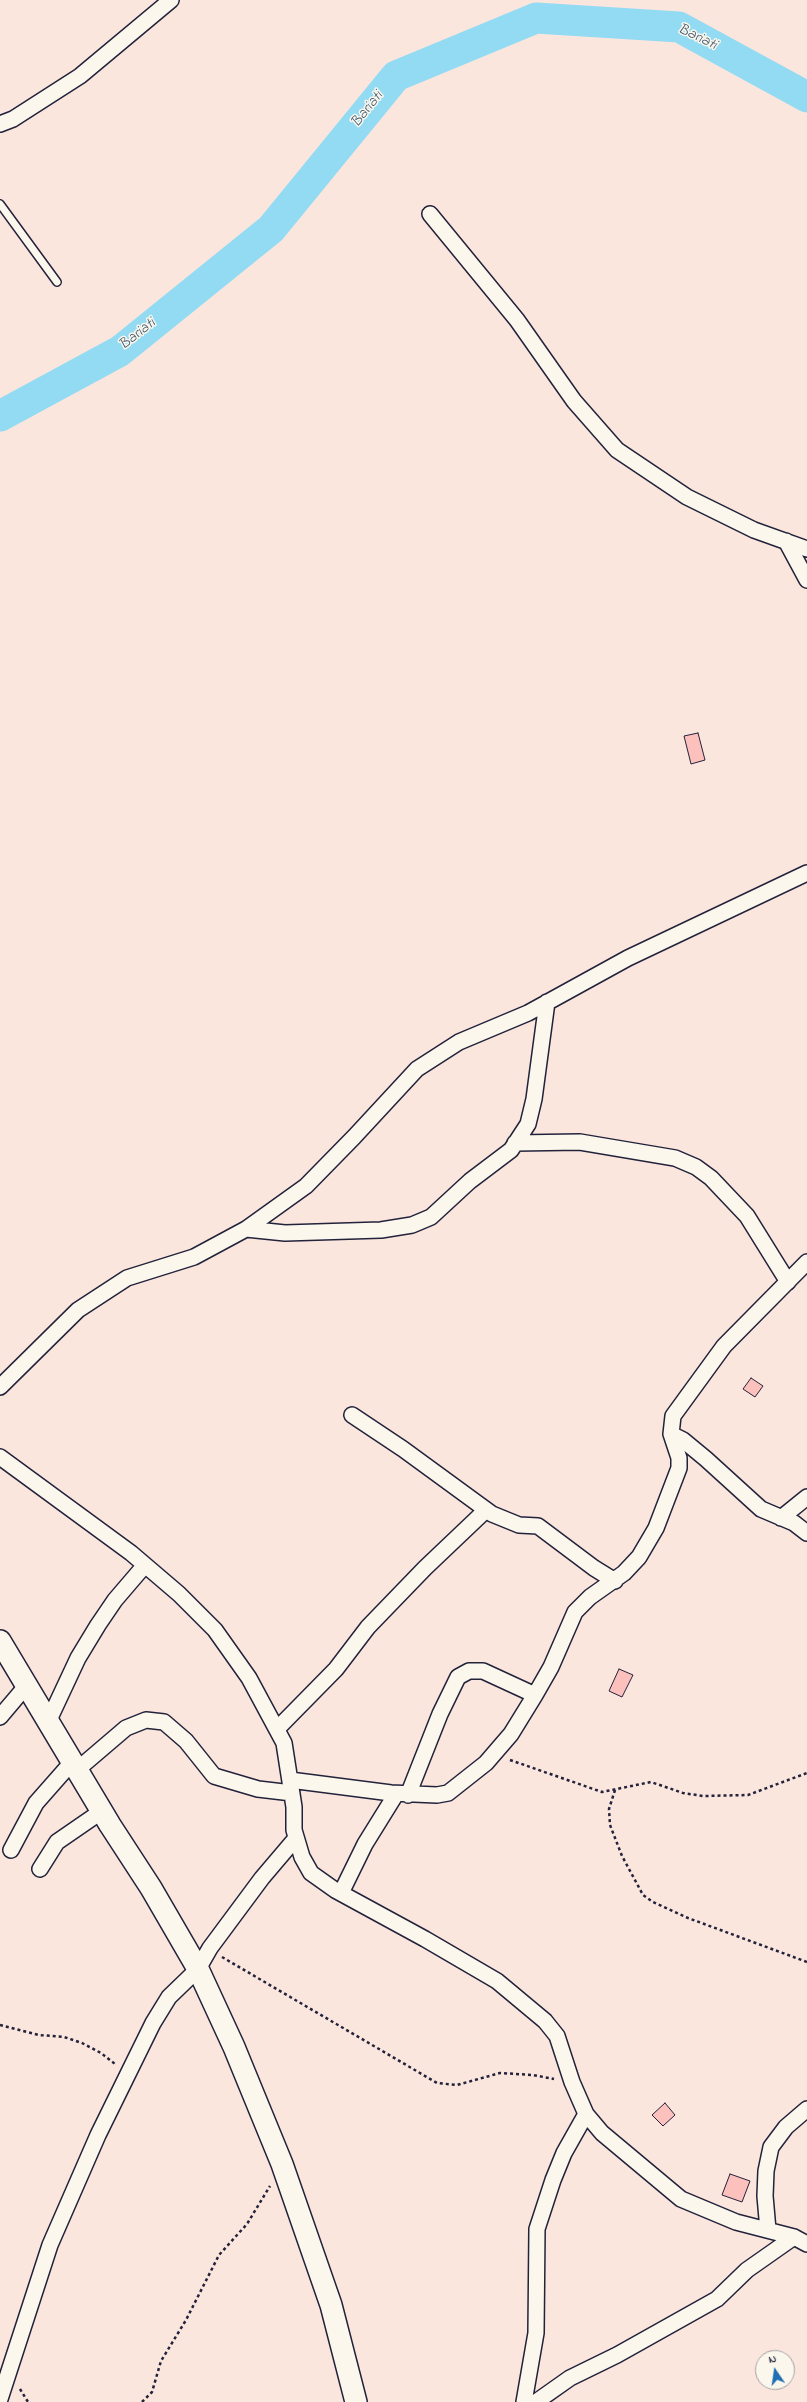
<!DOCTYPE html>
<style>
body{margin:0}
#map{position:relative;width:807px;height:2402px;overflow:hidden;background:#fbe6de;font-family:"Indie Flower",sans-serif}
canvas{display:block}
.north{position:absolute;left:755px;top:2350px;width:40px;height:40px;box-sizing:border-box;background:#fbf7ec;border:1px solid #a4a2a5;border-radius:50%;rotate:347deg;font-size:11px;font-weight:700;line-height:16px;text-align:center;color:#22223b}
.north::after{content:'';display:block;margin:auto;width:14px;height:18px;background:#1f6fb2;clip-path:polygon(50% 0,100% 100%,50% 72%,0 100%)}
</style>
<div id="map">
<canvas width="807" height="2402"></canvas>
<div class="north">N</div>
</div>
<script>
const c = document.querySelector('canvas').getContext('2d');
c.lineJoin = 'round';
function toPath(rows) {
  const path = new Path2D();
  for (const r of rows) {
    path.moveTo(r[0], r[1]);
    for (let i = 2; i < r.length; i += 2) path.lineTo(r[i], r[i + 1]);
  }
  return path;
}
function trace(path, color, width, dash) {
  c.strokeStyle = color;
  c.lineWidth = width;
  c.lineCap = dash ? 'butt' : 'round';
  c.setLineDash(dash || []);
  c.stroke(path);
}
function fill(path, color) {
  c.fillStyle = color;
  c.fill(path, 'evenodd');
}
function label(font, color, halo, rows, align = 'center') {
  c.font = font + ' "Indie Flower",sans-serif';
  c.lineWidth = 3;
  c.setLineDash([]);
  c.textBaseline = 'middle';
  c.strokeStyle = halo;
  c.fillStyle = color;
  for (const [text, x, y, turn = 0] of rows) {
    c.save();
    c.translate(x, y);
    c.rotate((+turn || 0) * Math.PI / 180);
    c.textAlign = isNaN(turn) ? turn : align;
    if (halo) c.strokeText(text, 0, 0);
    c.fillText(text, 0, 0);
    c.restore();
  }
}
const river = toPath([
 [0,416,120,351,271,229,396,76,536,18,679,27,807,97]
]);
const building = toPath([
 [698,733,705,760,691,764,684,736,698,733],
 [751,1378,763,1386,755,1397,743,1389,751,1378],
 [619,1669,633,1675,622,1697,609,1691,619,1669],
 [665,2103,675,2115,663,2126,652,2115,665,2103],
 [730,2174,750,2181,742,2202,722,2195,730,2174]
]);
const path = toPath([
 [510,1760,602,1792,651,1782,683,1793,703,1796,748,1795,807,1773],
 [615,1790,609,1809,610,1825,622,1856,643,1895,653,1902,688,1918,807,1962],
 [222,1957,437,2083,457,2085,500,2073,533,2075,554,2079],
 [0,2025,39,2035,64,2037,82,2043,101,2053,115,2064],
 [20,2389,28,2402],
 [142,2402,152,2392,161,2361,186,2320,219,2255,247,2224,270,2186]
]);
const lane = toPath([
 [0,204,57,282]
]);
const street = toPath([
 [0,124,13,119,80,76,171,0],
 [430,214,517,320,574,401,617,450,687,497,754,530,807,549],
 [786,541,807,580],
 [515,1143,580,1142,675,1158,696,1167,711,1178,747,1216,788,1282],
 [246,1229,285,1233,381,1230,412,1225,431,1217,470,1181,511,1150,528,1124,534,1099,547,1002],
 [0,1387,78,1310,127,1278,194,1257,246,1229,306,1186,354,1137,417,1069,459,1042,528,1013,628,958,807,873],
 [352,1415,403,1449,492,1514,519,1525,538,1526,594,1568,615,1581],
 [671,1434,683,1440,706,1459,761,1509,794,1523,807,1533],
 [0,1457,131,1553,179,1594,215,1630,249,1678,284,1743,294,1807,294,1830,302,1857,311,1873,335,1890,425,1939,497,1981,545,2021,557,2036,572,2082,586,2114,602,2133,681,2199,736,2222,794,2237,807,2244],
 [781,1518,807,1497],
 [0,1717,27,1685],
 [49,1720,78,1658,98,1625,115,1600,145,1565],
 [277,1729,336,1669,368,1627,425,1568,486,1510],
 [78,1769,126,1728,146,1720,164,1722,186,1741,214,1776,258,1789,292,1793],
 [290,1780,391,1793,437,1795,448,1793,486,1763,511,1734,535,1695,551,1667,575,1612,590,1597,624,1573,639,1557,656,1528,679,1468,679,1458,671,1434,673,1416,724,1346,807,1262],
 [408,1795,440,1714,458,1677,469,1671,483,1671,535,1695],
 [11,1850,36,1803,73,1761],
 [40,1869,57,1842,102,1811],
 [341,1893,365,1844,396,1794],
 [768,2230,765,2196,766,2171,771,2147,786,2127,807,2109],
 [0,2399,50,2245,98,2135,153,2023,169,1997,198,1969,210,1948,262,1878,296,1838],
 [524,2402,536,2333,537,2229,553,2180,564,2153,586,2114],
 [536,2402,570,2378,617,2355,717,2299,747,2270,794,2237]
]);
const secondary = toPath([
 [0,1641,110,1825,151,1888,198,1969,234,2047,282,2164,331,2305,356,2402]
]);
const waterNames = [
 ["Bariati",697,38,26],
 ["Bariati",368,110,-51],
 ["Bariati",138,335,-38]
];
trace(river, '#92dbf3', 31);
fill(building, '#fcc0bd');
trace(building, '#22223b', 1);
trace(lane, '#22223b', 10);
trace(street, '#22223b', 18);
trace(secondary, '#22223b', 24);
trace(path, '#22223b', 2.5, [3, 3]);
trace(lane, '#fbf7ec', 7);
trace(street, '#fbf7ec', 15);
trace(secondary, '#fbf7ec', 21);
label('italic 15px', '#445a72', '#fbf7ec', waterNames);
</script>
